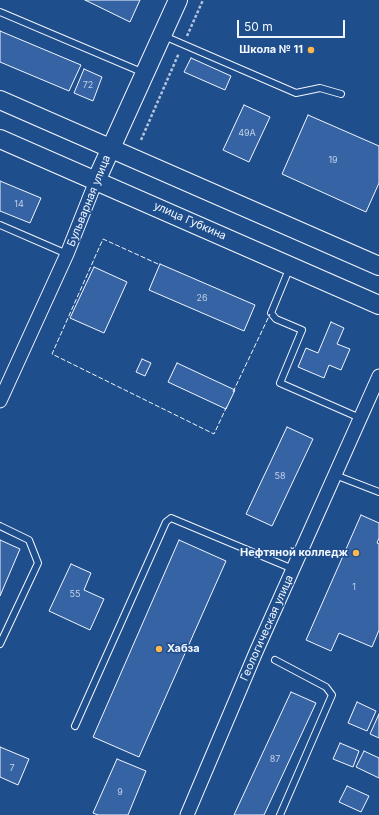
<!DOCTYPE html>
<meta charset="utf-8">
<style>
body{margin:0}
#map{position:relative;width:379px;height:815px;overflow:hidden;background:#1f4e8c;font-family:Inter,sans-serif}
canvas{display:block}
.scale{position:absolute;left:237px;top:20px;width:108px;height:18px;box-sizing:border-box;border:2px solid #f2f6ff;border-top:0;padding-left:5px;font-size:12px;line-height:14px;white-space:nowrap;color:#f2f6ff;-webkit-text-stroke:3px #1f4e8c;paint-order:stroke}
</style>
<div id="map">
<canvas width="379" height="815"></canvas>
<div class="scale">50 m</div>
</div>
<script>
const c = document.querySelector('canvas').getContext('2d');
c.lineJoin = 'round';
function fill(path, color) {
  c.fillStyle = color;
  c.fill(path, 'evenodd');
}
function toPath(rows) {
  const path = new Path2D();
  for (const r of rows) {
    path.moveTo(r[0], r[1]);
    for (let i = 2; i < r.length; i += 2) path.lineTo(r[i], r[i + 1]);
  }
  return path;
}
function trace(path, color, width, dash) {
  c.strokeStyle = color;
  c.lineWidth = width;
  c.lineCap = dash ? 'butt' : 'round';
  c.setLineDash(dash || []);
  c.stroke(path);
}
function label(font, color, halo, rows, align = 'center') {
  c.font = font + ' Inter,sans-serif';
  c.lineWidth = 3;
  c.setLineDash([]);
  c.textBaseline = 'middle';
  c.strokeStyle = halo;
  c.fillStyle = color;
  for (const [text, x, y, turn = 0] of rows) {
    c.save();
    c.translate(x, y);
    c.rotate((+turn || 0) * Math.PI / 180);
    c.textAlign = isNaN(turn) ? turn : align;
    if (halo) c.strokeText(text, 0, 0);
    c.fillText(text, 0, 0);
    c.restore();
  }
}
const building = toPath([
 [85,0,140,0,130,22,85,0],
 [0,31,81,65,69,91,0,62,0,31],
 [191,58,231,76,225,90,184,72,191,58],
 [84,69,102,77,93,101,74,93,84,69],
 [244,105,270,117,249,162,223,150,244,105],
 [308,115,379,146,379,183,366,212,282,174,308,115],
 [0,181,41,198,30,223,0,211,0,181],
 [160,264,255,305,244,331,149,290,160,264],
 [94,267,127,282,104,333,70,318,94,267],
 [331,322,344,328,337,344,350,349,341,370,329,365,324,378,298,367,306,348,318,353,331,322],
 [142,359,151,363,145,376,136,372,142,359],
 [177,363,235,390,226,409,168,382,177,363],
 [287,427,313,439,272,526,246,514,287,427],
 [361,515,379,523,379,538,377,543,379,544,379,630,372,647,339,633,331,651,306,640,361,515],
 [0,540,20,549,0,596,0,540],
 [179,540,226,561,139,757,93,737,179,540],
 [71,564,91,573,84,590,104,599,90,630,49,611,71,564],
 [291,692,316,703,264,815,234,815,291,692],
 [357,702,376,711,367,731,348,723,357,702],
 [379,714,379,738,370,734,379,714],
 [340,743,359,751,353,767,333,759,340,743],
 [0,747,29,759,18,785,0,777,0,747],
 [364,751,379,758,379,778,356,767,364,751],
 [117,759,146,771,128,815,98,815,93,813,117,759],
 [347,786,369,796,361,812,339,802,347,786]
]);
const path = toPath([
 [187,36,203,0],
 [141,140,179,53]
]);
const lane = toPath([
 [0,12,144,73],
 [164,36,296,93,320,88,341,94],
 [0,225,67,254],
 [290,267,271,313,276,319,302,330,280,383,360,418],
 [335,475,379,492],
 [0,526,29,540,38,563,0,644],
 [275,660,326,687,332,695,280,815],
 [75,726,166,522,171,518,293,569]
]);
const street = toPath([
 [0,401,67,254,96,181],
 [187,815,256,652,379,376]
]);
const secondary = toPath([
 [0,100,379,266],
 [0,139,379,305],
 [96,181,178,0]
]);
const fence = toPath([
 [158,264,103,239,52,354,214,434,227,406],
 [233,392,270,314]
]);
const markers = [
 [311,50,4,"#ffb74d"],
 [356,553,4,"#ffb74d"],
 [159,649,4,"#ffb74d"]
];
const numberNames = [
 ["72",88,85],
 ["49А",247,133],
 ["19",333,160],
 ["14",19,204],
 ["26",202,298],
 ["58",280,476],
 ["1",354,587],
 ["55",75,594],
 ["87",275,759],
 ["7",12,768],
 ["9",120,792]
];
const poiNames = [
 ["Школа № 11",303,50],
 ["Нефтяной колледж",348,553],
 ["Хабза",167,649,"left"]
];
const streetNames = [
 ["Бульварная улица",89,201,-68],
 ["улица Губкина",190,221,24],
 ["Геологическая улица",267,628,-66]
];
fill(building, '#3563a3');
trace(building, '#f2f6ff', 1);
trace(lane, '#f2f6ff', 8);
trace(street, '#f2f6ff', 15);
trace(secondary, '#f2f6ff', 20);
trace(path, '#b3c4dc', 2.5, [3, 2]);
trace(lane, '#1f4e8c', 6);
trace(street, '#1f4e8c', 13);
trace(secondary, '#1f4e8c', 18);
trace(fence, '#f2f6ff', 1, [5, 2]);
for (const [x, y, r, color] of markers) {
  const dot = new Path2D();
  dot.arc(x, y, r, 0, 2 * Math.PI);
  c.fillStyle = color;
  c.fill(dot);
  trace(dot, '#1f4e8c', 1.5);
}
label('9px', '#c3d1e8', null, numberNames);
label('bold 11px', '#f2f6ff', '#1f4e8c', poiNames, 'right');
label('11px', '#f2f6ff', '#1f4e8c', streetNames);
</script>
